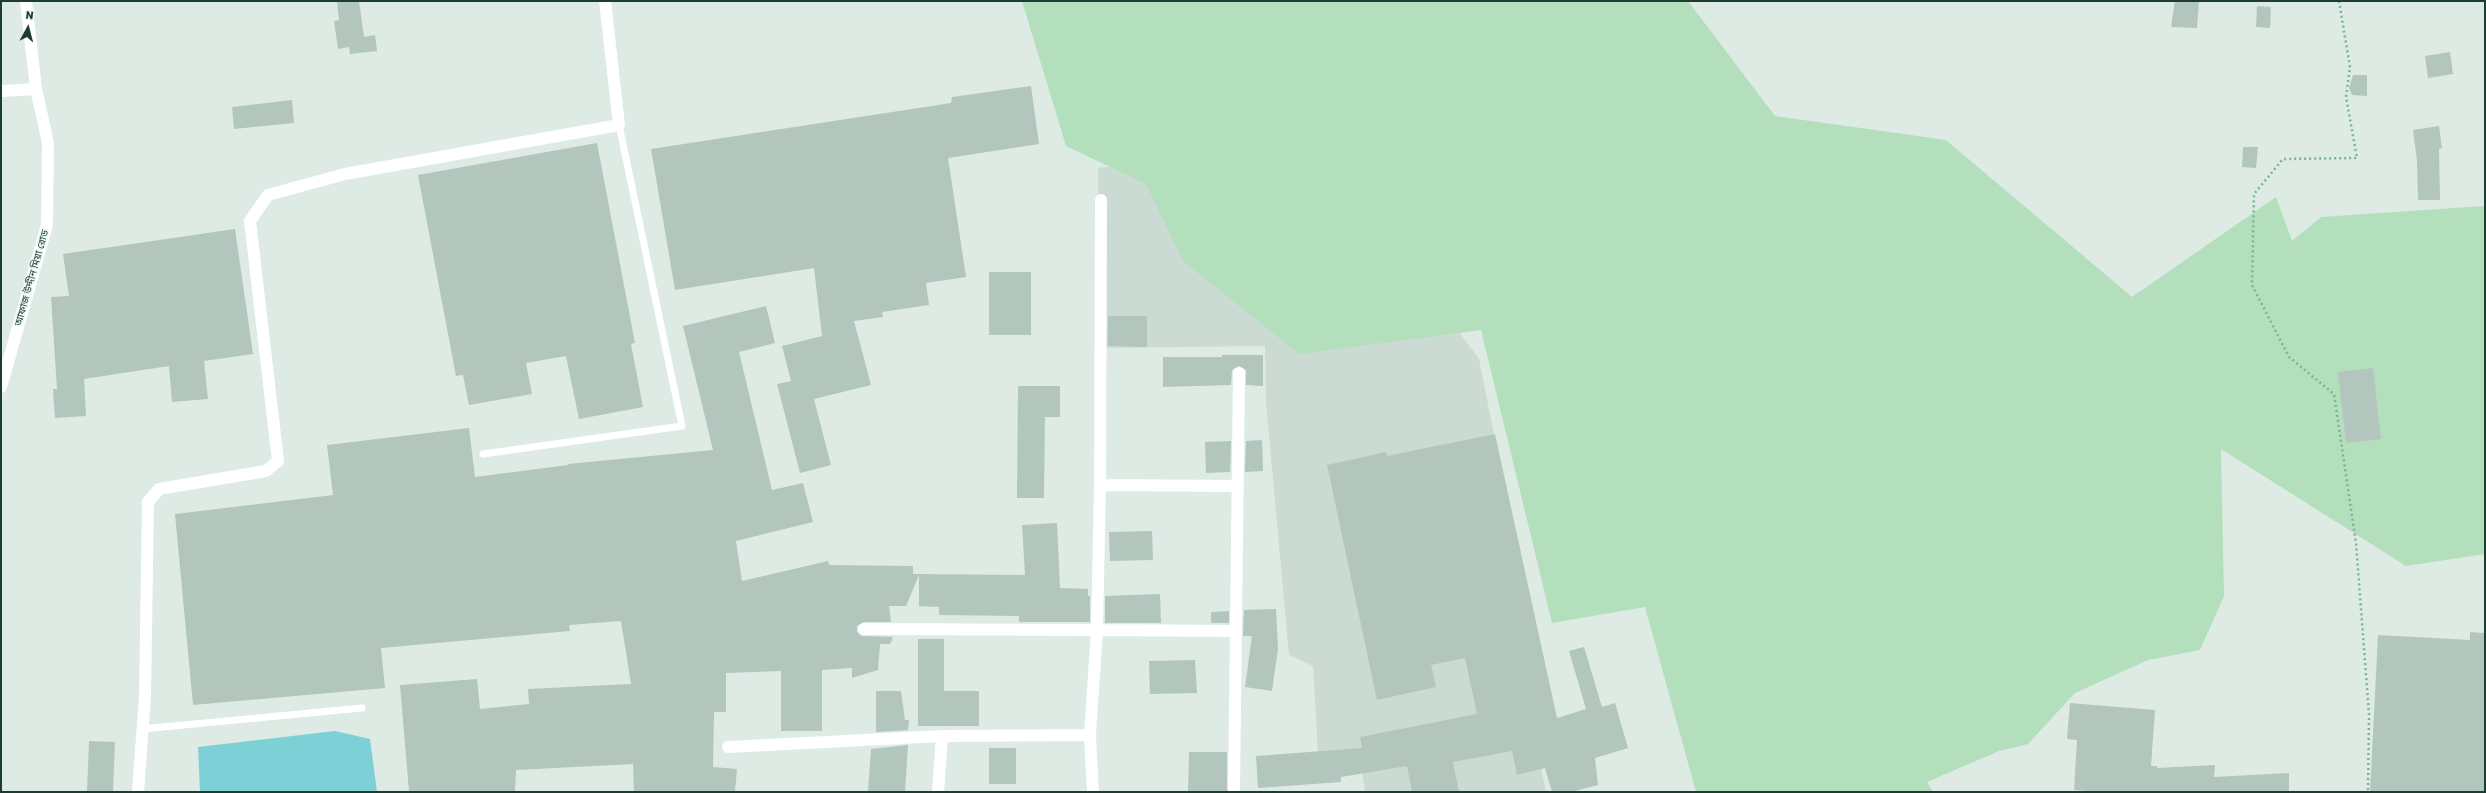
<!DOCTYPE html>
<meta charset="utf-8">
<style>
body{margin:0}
#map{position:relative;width:2486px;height:793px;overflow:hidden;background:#ddebe4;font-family:Rubik,sans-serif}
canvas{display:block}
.frame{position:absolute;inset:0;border:2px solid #1d3c32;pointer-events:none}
.north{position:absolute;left:8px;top:8px;width:40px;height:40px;-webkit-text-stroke:3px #eef8f2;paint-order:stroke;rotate:7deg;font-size:11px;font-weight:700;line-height:16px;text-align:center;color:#1d3c32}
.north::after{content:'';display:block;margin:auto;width:14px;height:18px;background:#1d3c32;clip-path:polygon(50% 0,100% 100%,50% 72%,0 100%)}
</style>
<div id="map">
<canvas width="2486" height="793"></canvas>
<div class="frame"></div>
<div class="north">N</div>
</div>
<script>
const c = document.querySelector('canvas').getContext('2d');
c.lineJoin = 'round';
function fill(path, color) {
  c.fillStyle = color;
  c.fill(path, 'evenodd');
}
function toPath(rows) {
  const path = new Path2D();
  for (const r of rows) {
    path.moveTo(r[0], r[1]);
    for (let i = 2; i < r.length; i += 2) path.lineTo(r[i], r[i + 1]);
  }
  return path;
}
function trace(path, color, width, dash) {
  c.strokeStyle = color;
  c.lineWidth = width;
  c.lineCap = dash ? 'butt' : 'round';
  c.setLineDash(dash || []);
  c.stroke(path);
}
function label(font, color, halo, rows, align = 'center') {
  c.font = font + ' Rubik,"Noto Sans Bengali",sans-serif';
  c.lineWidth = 3;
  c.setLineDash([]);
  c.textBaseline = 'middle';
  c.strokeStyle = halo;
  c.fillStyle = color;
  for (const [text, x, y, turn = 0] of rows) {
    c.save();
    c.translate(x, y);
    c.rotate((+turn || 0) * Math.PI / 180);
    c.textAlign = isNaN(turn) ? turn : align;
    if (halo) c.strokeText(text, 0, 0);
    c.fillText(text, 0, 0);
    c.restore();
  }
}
const built = toPath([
 [1191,154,1338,169,1479,359,1529,610,1510,616,1546,792,1365,792,1362,771,1319,772,1313,666,1289,655,1266,402,1265,346,1099,348,1098,168]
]);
const green = toPath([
 [1022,1,1688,1,1775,116,1946,140,2132,297,2276,197,2292,241,2321,217,2484,206,2485,204,2485,554,2406,566,2221,449,2224,596,2200,650,2148,660,2075,693,2028,744,1999,751,1927,782,1933,792,1696,792,1645,607,1552,623,1481,330,1299,354,1183,261,1146,184,1066,146]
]);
const water = toPath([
 [335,731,370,739,377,792,200,792,198,747]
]);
const building = toPath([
 [337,1,359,1,364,37,375,35,377,51,350,54,349,47,338,49,334,21,339,20],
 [2175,1,2199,1,2197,28,2171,27],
 [2257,6,2271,7,2270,28,2256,27],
 [2450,52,2453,74,2428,78,2425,56],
 [2353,75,2367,75,2367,96,2352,95,2349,88],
 [1031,86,1039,144,948,158,966,277,926,283,929,305,882,312,883,317,854,321,871,385,814,399,831,465,800,473,777,384,791,381,782,346,822,336,814,268,675,290,651,149,951,103,952,97],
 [292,100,294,123,234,129,232,107],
 [2439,126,2442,148,2439,149,2440,200,2418,200,2417,161,2413,130],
 [597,143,635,343,631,344,643,407,579,419,566,356,526,363,532,394,469,405,463,375,456,376,418,175],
 [2243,147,2258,147,2256,168,2242,167],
 [235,229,253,354,204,361,208,399,172,402,169,366,84,379,86,416,55,418,53,389,57,389,51,297,69,296,63,254],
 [989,272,1031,272,1031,335,989,335],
 [766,306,775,343,739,352,772,490,803,483,813,522,736,541,742,581,828,561,829,565,913,566,913,574,1025,575,1022,525,1057,523,1060,588,1088,589,1088,596,1090,596,1090,622,1019,622,1019,616,939,615,939,607,919,606,919,575,906,606,889,606,891,622,864,622,857,626,857,632,861,636,893,637,890,644,880,644,878,670,852,678,852,668,822,670,822,731,781,731,781,671,726,673,726,712,714,712,713,767,737,769,735,792,634,792,633,764,516,770,515,792,409,792,400,685,477,679,480,709,529,704,528,689,631,684,621,621,569,625,570,631,381,648,385,688,193,705,175,514,333,495,327,445,469,428,475,477,568,465,568,464,713,450,683,326],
 [1108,316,1147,316,1147,347,1108,346],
 [1222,355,1263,355,1263,386,1246,385,1246,370,1239,366,1232,370,1231,385,1163,387,1163,357,1222,357],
 [2373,368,2381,439,2346,443,2338,372],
 [1018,386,1060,386,1060,417,1045,417,1044,498,1017,498],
 [1495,434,1557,718,1586,709,1569,651,1584,647,1602,707,1615,703,1628,748,1595,758,1598,785,1571,792,1552,792,1545,768,1517,775,1512,751,1453,762,1459,792,1412,792,1407,766,1341,777,1341,782,1258,788,1256,756,1362,748,1360,737,1477,714,1465,658,1431,665,1436,687,1377,700,1327,465,1386,452,1387,456],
 [1262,440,1263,471,1245,472,1246,441],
 [1231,441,1230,472,1206,473,1205,442],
 [1152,531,1153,560,1110,561,1109,532],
 [1160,594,1161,623,1105,623,1105,596],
 [1276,609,1278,649,1272,691,1245,687,1252,636,1243,636,1244,610],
 [1229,611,1229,623,1211,623,1211,612],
 [2470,632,2485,633,2485,792,2370,792,2378,635,2470,640],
 [918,639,944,639,944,691,979,691,979,726,918,726],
 [1195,660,1197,693,1150,694,1149,661],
 [876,691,901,691,905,720,909,720,908,730,876,732],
 [2070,703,2155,710,2151,766,2157,766,2157,768,2215,765,2214,777,2289,773,2289,792,2101,792,2074,790,2077,740,2067,739],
 [89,741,115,742,113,792,87,792],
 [908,745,905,792,868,792,871,749],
 [989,748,1016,748,1016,784,989,784],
 [1189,752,1227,752,1227,792,1188,792]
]);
const path = toPath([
 [2339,1,2350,67,2346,97,2357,158,2283,159,2254,194,2252,285,2289,357,2334,394,2356,543,2369,714,2368,792]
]);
const service = toPath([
 [483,454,682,426,619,125],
 [142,729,362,708]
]);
const minor = toPath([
 [1,91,36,89],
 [1101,200,1100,485,1097,630,1236,631],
 [1,387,47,225,48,143,36,89,26,1],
 [1100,485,1238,486],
 [864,629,1097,630,1090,735,1093,792],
 [728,747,942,736,1090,735],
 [138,792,145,696,148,502,159,489,266,471,278,461,250,221,268,195,345,174,619,125,605,1],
 [938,792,942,736],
 [1234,792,1239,373]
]);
const streetNames = [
 ["আফাজ উদ্দীন মিয়া রোড",32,278,-74]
];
fill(built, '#cbdbd3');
fill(green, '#b3dfbc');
fill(water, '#7ed0d7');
fill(building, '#b2c6bd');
trace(path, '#7ab29d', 2.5, [2, 3]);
trace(service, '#fff', 7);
trace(minor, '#fff', 12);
label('10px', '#1d3c32', '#eef8f2', streetNames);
</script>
